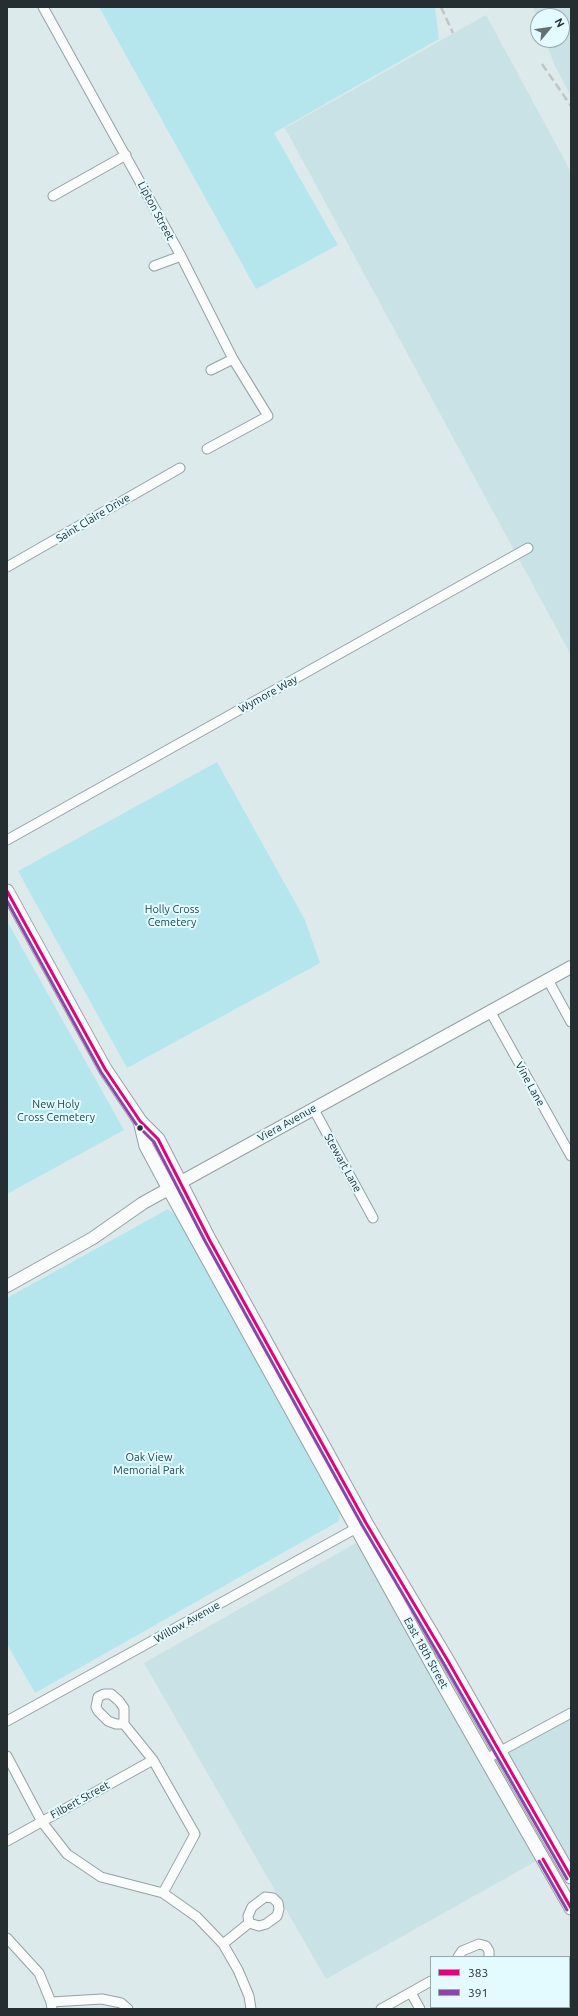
<!DOCTYPE html>
<style>
body{margin:0}
#map{position:relative;width:578px;height:2016px;overflow:hidden;background:#dceaec;font-family:Ubuntu,sans-serif}
canvas{display:block}
.frame{position:absolute;inset:0;border:8px solid #252e30;pointer-events:none}
.legend{position:absolute;left:430px;top:1956px;width:140px;height:52px;box-sizing:border-box;background:#e3fbff;border:1px solid #97a9ac;margin:0;padding:5px 7px;list-style:none;font-size:12px;color:#252e30}
.legend li{display:flex;align-items:center;gap:8px;height:20px}
.legend b{width:20px;border:1px solid #97a9ac}
.north{position:absolute;left:530px;top:8px;width:40px;height:40px;box-sizing:border-box;background:#e3fbff;border:1px solid #97a9ac;border-radius:50%;rotate:61deg;font-size:11px;font-weight:700;line-height:16px;text-align:center;color:#252e30}
.north::after{content:'';display:block;margin:auto;width:14px;height:18px;background:#657072;clip-path:polygon(50% 0,100% 100%,50% 72%,0 100%)}
</style>
<div id="map">
<canvas width="578" height="2016"></canvas>
<div class="frame"></div>
<ul class="legend">
<li><b style="height:5px;background:#e5007d"></b>383</li>
<li><b style="height:5px;background:#8e44ad"></b>391</li>
</ul>
<div class="north">N</div>
</div>
<script>
const c = document.querySelector('canvas').getContext('2d');
c.lineJoin = 'round';
function fill(path, color) {
  c.fillStyle = color;
  c.fill(path, 'evenodd');
}
function toPath(rows) {
  const path = new Path2D();
  for (const r of rows) {
    path.moveTo(r[0], r[1]);
    for (let i = 2; i < r.length; i += 2) path.lineTo(r[i], r[i + 1]);
  }
  return path;
}
function trace(path, color, width, dash) {
  c.strokeStyle = color;
  c.lineWidth = width;
  c.lineCap = dash ? 'butt' : 'round';
  c.setLineDash(dash || []);
  c.stroke(path);
}
function label(font, color, halo, rows, align = 'center') {
  c.font = font + ' Ubuntu,sans-serif';
  c.lineWidth = 4;
  c.setLineDash([]);
  c.textBaseline = 'middle';
  c.strokeStyle = halo;
  c.fillStyle = color;
  for (const [text, x, y, turn = 0] of rows) {
    c.save();
    c.translate(x, y);
    c.rotate((+turn || 0) * Math.PI / 180);
    c.textAlign = isNaN(turn) ? turn : align;
    if (halo) c.strokeText(text, 0, 0);
    c.fillText(text, 0, 0);
    c.restore();
  }
}
const built = toPath([
 [533,7,571,7,571,96,554,64,545,40,562,40,562,16,538,16,538,20],
 [486,15,571,172,571,655,285,128],
 [356,1543,538,1860,326,1979,144,1663],
 [571,1719,571,1859,566,1861,505,1755]
]);
const green = toPath([
 [99,7,435,7,439,39,274,133,338,245,256,289],
 [217,762,305,920,320,963,127,1068,18,871],
 [7,921,124,1130,7,1194],
 [168,1209,175,1215,340,1513,339,1521,35,1693,7,1644,7,1298]
]);
const minor = toPath([
 [43,7,181,256,233,359,268,416,207,449],
 [53,196,126,155],
 [154,266,181,256],
 [211,370,233,359],
 [7,567,180,468],
 [7,840,528,548],
 [548,980,571,1022],
 [490,1011,571,1156],
 [313,1108,373,1218],
 [7,1721,362,1525],
 [124,1724,116,1724,108,1721,98,1711,96,1707,98,1697,104,1694,111,1694,119,1701,124,1708,124,1724,153,1760,195,1834,163,1893],
 [7,1756,42,1822,67,1854,101,1877,163,1893,197,1917,223,1944,238,1970,249,1996,251,2009],
 [486,1759,571,1713],
 [7,1841,153,1760],
 [265,1897,273,1898,278,1903,279,1909,277,1916,266,1924,259,1926,249,1923,248,1916,252,1907,265,1897],
 [7,1938,39,1973,51,2002,52,2009],
 [223,1944,249,1923],
 [458,1957,462,1951,479,1944,486,1946,489,1951,489,1957],
 [569,1974,571,1973],
 [411,1993,420,2009],
 [51,2002,102,1999,121,2003,128,2009],
 [381,2009,431,1981],
 [505,2009,508,2007]
]);
const tertiary = toPath([
 [7,1286,93,1238,143,1203,571,967]
]);
const secondary = toPath([
 [7,891,105,1069,140,1121,158,1139,209,1239,366,1523,448,1661,571,1877],
 [140,1121,146,1146,169,1189,443,1684,571,1908]
]);
const rail = toPath([
 [441,7,453,33],
 [542,64,571,106]
]);
const bus1 = toPath([
 [7,891,105,1069,140,1121,158,1139,209,1239,366,1523,448,1661,571,1877],
 [543,1859,571,1908]
]);
const bus2 = toPath([
 [7,901,101,1072,136,1124,154,1142,205,1241,362,1525,444,1664,567,1879],
 [539,1861,567,1910]
]);
const markers = [
 [140,1128,3.5,"#252e30"]
];
const streetNames = [
 ["Lipton Street",156,211,62],
 ["Saint Claire Drive",93,518,-31],
 ["Wymore Way",268,694,-29],
 ["Vine Lane",530,1084,61],
 ["Viera Avenue",287,1123,-29],
 ["Stewart Lane",343,1163,61],
 ["Willow Avenue",187,1622,-29],
 ["East 18th Street",426,1653,61],
 ["Filbert Street",80,1800,-29]
];
const parkNames = [
 ["Holly Cross",172,909],
 ["Cemetery",172,922],
 ["New Holy",56,1104],
 ["Cross Cemetery",56,1117],
 ["Oak View",149,1457],
 ["Memorial Park",149,1470]
];
fill(built, '#c9e2e5');
fill(green, '#b6e6ed');
trace(minor, '#96a0a2', 11);
trace(tertiary, '#96a0a2', 14);
trace(secondary, '#96a0a2', 15);
trace(minor, '#fafcfc', 9);
trace(tertiary, '#fafcfc', 12);
trace(secondary, '#fafcfc', 13);
trace(rail, '#c1c5c5', 2.5, [8, 4]);
trace(bus1, '#e5007d', 3);
trace(bus2, '#8e44ad', 3);
for (const [x, y, r, color] of markers) {
  const dot = new Path2D();
  dot.arc(x, y, r, 0, 2 * Math.PI);
  c.fillStyle = color;
  c.fill(dot);
  trace(dot, '#e3fbff', 1.5);
}
label('11px', '#252e30', '#e3fbff', streetNames);
label('11px', '#1b464d', '#e3fbff', parkNames);
</script>
